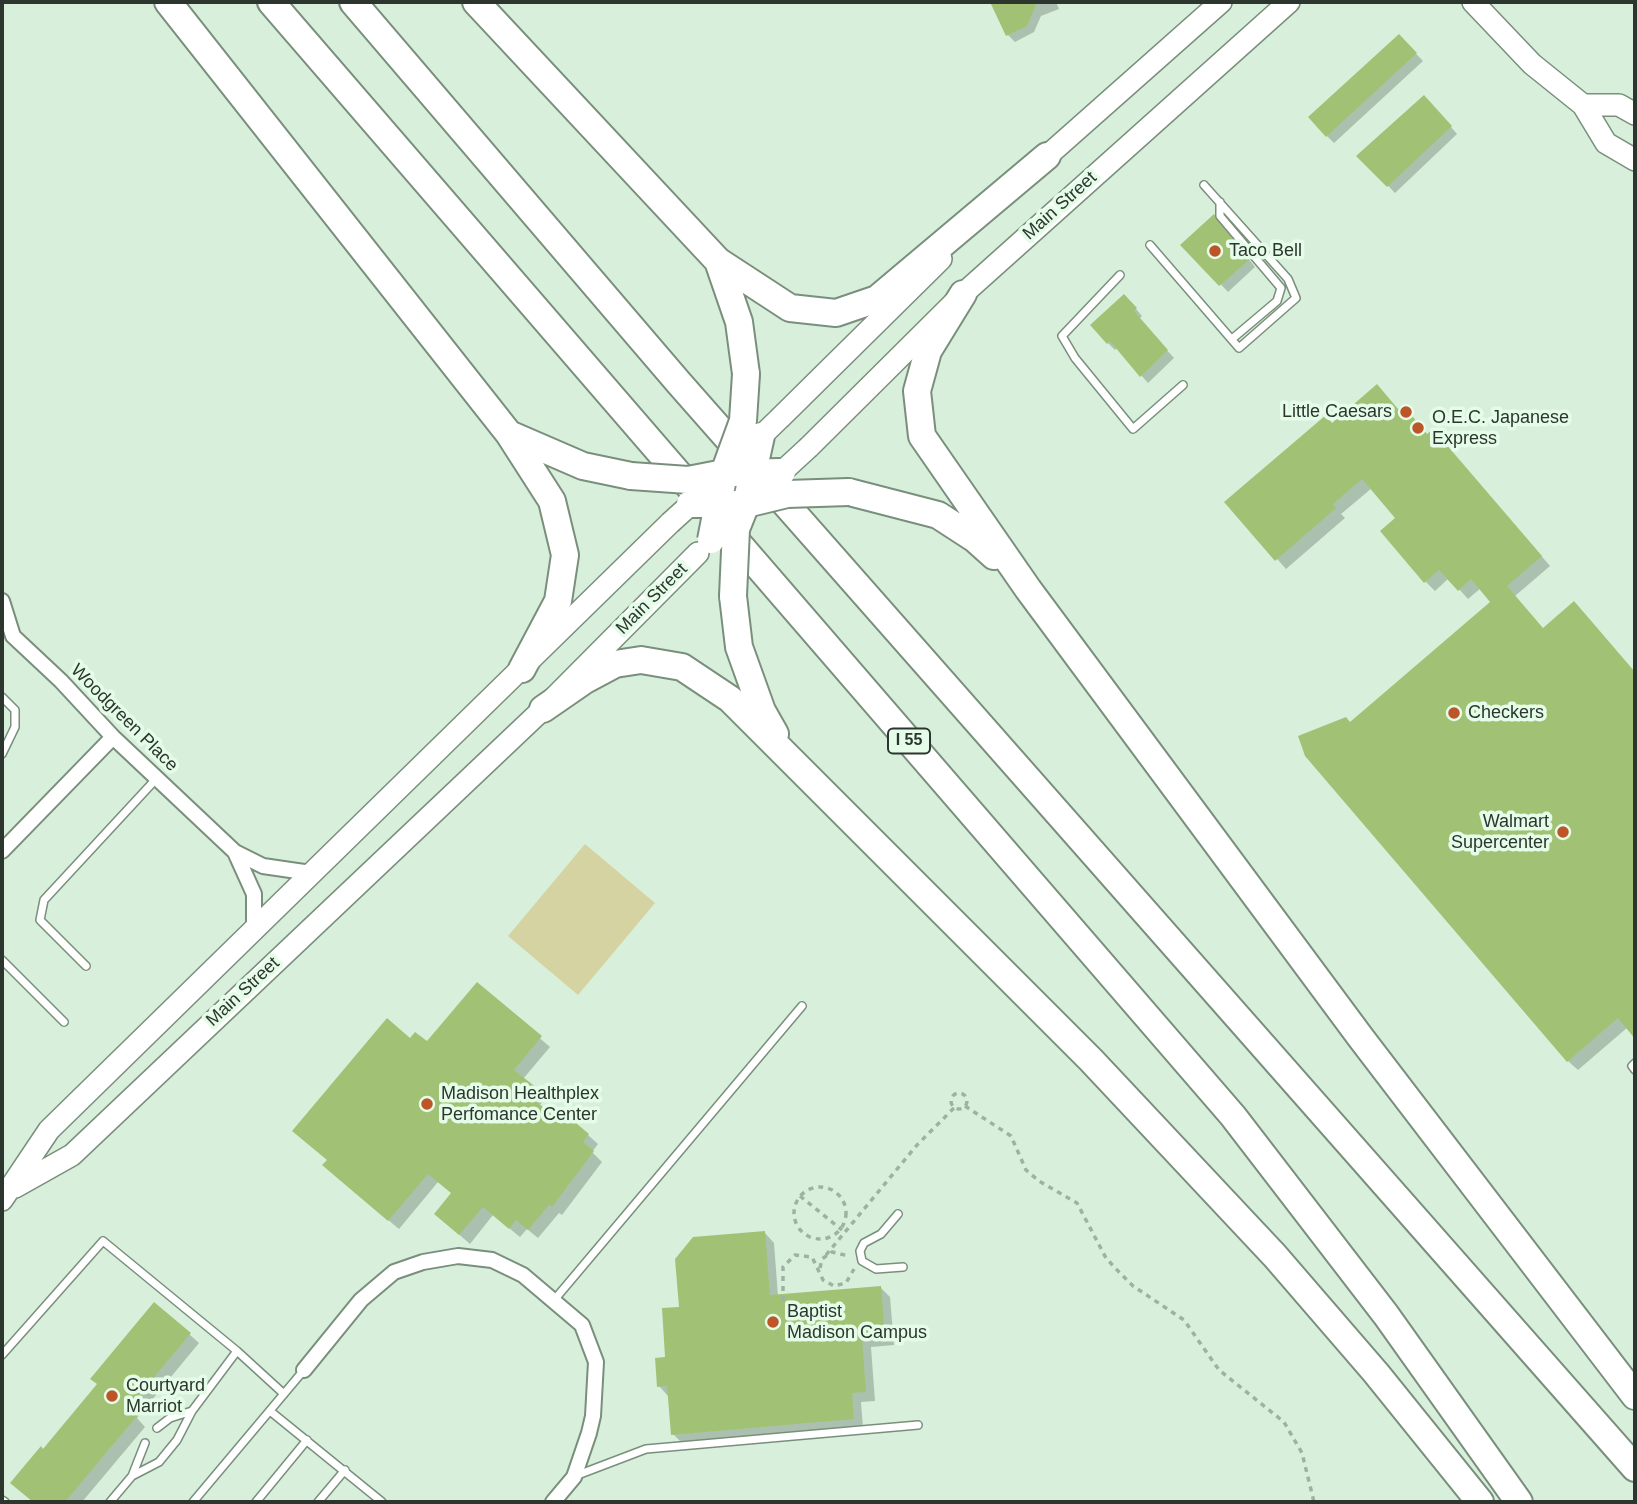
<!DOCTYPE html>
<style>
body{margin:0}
#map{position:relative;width:1637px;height:1504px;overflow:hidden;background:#d8f0db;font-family:Arial,sans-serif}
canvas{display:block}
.frame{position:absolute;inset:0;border:4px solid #2c362e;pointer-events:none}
</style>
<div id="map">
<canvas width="1637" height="1504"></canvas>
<div class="frame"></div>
</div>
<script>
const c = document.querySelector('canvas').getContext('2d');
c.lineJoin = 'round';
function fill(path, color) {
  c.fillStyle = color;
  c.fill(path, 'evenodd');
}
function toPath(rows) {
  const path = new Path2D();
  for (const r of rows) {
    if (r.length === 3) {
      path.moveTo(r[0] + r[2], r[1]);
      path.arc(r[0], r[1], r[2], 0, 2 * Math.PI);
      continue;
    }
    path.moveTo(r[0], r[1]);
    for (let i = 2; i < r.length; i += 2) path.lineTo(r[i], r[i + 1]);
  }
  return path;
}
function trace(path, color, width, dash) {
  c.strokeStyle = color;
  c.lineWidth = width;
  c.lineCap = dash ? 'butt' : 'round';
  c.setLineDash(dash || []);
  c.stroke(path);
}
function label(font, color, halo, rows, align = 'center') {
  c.font = font + ' Arial,sans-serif';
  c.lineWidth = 7;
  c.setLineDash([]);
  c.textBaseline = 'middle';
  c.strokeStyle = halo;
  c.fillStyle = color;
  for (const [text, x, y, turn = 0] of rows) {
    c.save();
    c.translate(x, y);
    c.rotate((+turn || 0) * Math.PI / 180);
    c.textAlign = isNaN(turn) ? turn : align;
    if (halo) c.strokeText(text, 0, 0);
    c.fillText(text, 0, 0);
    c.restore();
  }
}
const green = toPath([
 [585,844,655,903,578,995,508,936]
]);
const shadow = toPath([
 [992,2,1056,2,1059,9,1041,16,1034,32,1015,42,1008,35],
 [1399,36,1423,61,1334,143,1327,136],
 [1431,104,1457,134,1395,193,1359,156],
 [1221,223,1255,267,1228,292,1183,245],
 [1131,303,1142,316,1139,319,1174,358,1148,383,1117,348,1115,350,1108,343],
 [1399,411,1428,435,1443,441,1550,566,1515,596,1544,630,1584,613,1635,673,1635,1036,1628,1027,1578,1070,1568,1061,1351,724,1493,602,1481,588,1468,599,1449,578,1435,591,1425,581,1398,518,1372,488,1341,514,1345,518,1286,569,1227,502,1333,424],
 [477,984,550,1047,523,1079,545,1099,539,1106,557,1122,588,1135,598,1144,592,1152,602,1162,562,1215,559,1213,538,1238,527,1229,520,1237,493,1215,470,1244,446,1223,453,1194,438,1182,399,1229,334,1175,410,1040,427,1044],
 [765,1233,774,1243,778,1296,880,1287,890,1297,894,1345,871,1347,875,1401,861,1402,863,1428,683,1444,673,1434,668,1396,659,1386,680,1309],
 [189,1334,199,1343,137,1418,145,1427,82,1502,36,1502,22,1492,44,1451]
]);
const building = toPath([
 [990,2,1037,2,1027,26,1006,36],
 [1399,34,1417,53,1326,137,1308,117],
 [1424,95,1452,126,1387,187,1356,156],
 [1214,214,1249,260,1219,286,1180,245],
 [1124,294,1137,308,1134,311,1168,350,1140,377,1110,341,1107,344,1090,325],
 [1377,384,1398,409,1403,405,1427,434,1433,429,1542,556,1507,586,1543,628,1574,601,1635,672,1635,1039,1618,1018,1567,1062,1305,756,1298,736,1346,717,1350,722,1490,602,1471,579,1458,591,1439,570,1424,583,1380,531,1395,518,1362,479,1333,504,1336,508,1275,561,1224,502,1326,415,1332,423],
 [477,982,542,1036,514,1070,537,1088,530,1096,557,1119,563,1112,589,1134,583,1142,594,1151,552,1207,549,1205,528,1230,516,1220,509,1229,483,1207,459,1235,434,1214,451,1193,428,1174,388,1221,322,1165,327,1160,292,1131,387,1018,410,1038,415,1032,427,1041],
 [765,1231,770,1295,881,1286,885,1336,862,1338,866,1392,852,1393,854,1419,671,1435,667,1386,657,1387,655,1358,665,1357,662,1308,679,1307,675,1259,693,1237],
 [154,1302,191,1333,128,1408,137,1416,65,1502,33,1502,10,1483,41,1446,43,1449,97,1384,90,1379]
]);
const path = toPath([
 [959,1101,8],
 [965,1106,1011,1136,1026,1170,1039,1181,1077,1203,1106,1258,1119,1272,1133,1286,1184,1320,1219,1370,1284,1422,1302,1453,1314,1502],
 [820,1213,26],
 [800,1196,842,1230],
 [826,1255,917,1145,954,1108],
 [820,1268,822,1259,832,1252,849,1256],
 [783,1301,783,1267,795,1255,812,1257,823,1280,834,1286,846,1283,854,1269]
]);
const lane = toPath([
 [1220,202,1220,216,1281,288,1277,301,1232,339],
 [1150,245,1239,348,1296,298,1288,279,1204,185],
 [1120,275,1062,336,1075,358,1133,429,1183,385],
 [2,697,15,710,15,727,2,754],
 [2,960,64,1022],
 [86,966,40,920,44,900,157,778],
 [1635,1063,1632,1066,1635,1070],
 [898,1214,881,1234,864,1243,860,1251,862,1261,876,1269,903,1267],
 [555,1299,802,1006],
 [237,1351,284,1394],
 [2,1355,103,1241,237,1351,192,1411,177,1440,159,1462,132,1476,110,1502],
 [270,1411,382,1502],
 [157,1428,170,1418,192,1411],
 [132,1476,145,1443],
 [575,1476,646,1449,918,1425],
 [2,1500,5,1502],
 [193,1502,304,1370],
 [256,1502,307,1440],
 [318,1502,345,1470]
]);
const street = toPath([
 [2,601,13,636,61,681,113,737,235,852,263,866,311,873],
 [2,851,113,737],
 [235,852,254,894,254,930],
 [304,1370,361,1300,394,1272,423,1262,458,1256,492,1260,523,1275,582,1325,596,1362,593,1416,589,1433,574,1477,553,1502]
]);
const secondary = toPath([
 [1473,2,1532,64,1583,105,1606,143,1635,160],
 [1583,105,1619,105,1635,114],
 [1037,165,1221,2],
 [781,417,941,259],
 [809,447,963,294,1289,2],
 [15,1187,72,1155,543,709,698,553],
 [2,1200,49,1130,670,523]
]);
const highway = toPath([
 [168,2,509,434,552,501,565,555,558,601,522,669],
 [271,2,695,493],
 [353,2,679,383,1635,1468],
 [476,2,718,261,790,308,836,313,877,299,1047,156],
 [718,261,739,322,746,374],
 [963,294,928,351,917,391,922,436,1028,589,1361,1038,1635,1396],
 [509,434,583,466,631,476],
 [849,492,938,515,975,539,994,556],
 [725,528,1233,1116,1386,1315,1519,1502],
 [733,596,739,647,762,711,775,734],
 [543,709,585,680,615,664,641,660,682,667,730,699,1091,1060,1275,1256,1376,1373,1480,1502]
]);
const secondaryBridge = toPath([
 [750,447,781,417],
 [772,481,809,447],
 [670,523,702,494]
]);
const highwayBridge = toPath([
 [631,476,688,480,724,473,782,472],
 [690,504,746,504,787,494,849,492],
 [711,540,724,473,743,421,746,374],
 [733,596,736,529,746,504,761,436]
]);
const markers = [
 [1215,251,7,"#bc5628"],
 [1406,412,7,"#bc5628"],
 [1418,428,7,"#bc5628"],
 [1454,713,7,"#bc5628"],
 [1563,832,7,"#bc5628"],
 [427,1104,7,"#bc5628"],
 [773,1322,7,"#bc5628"],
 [112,1396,7,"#bc5628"]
];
const shields = [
 [909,741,42]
];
const shieldNames = [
 ["I 55",909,741]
];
const streetNames = [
 ["Main Street",1060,206,-42],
 ["Main Street",652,599,-45],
 ["Woodgreen Place",124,718,45],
 ["Main Street",243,992,-43]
];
const poiNames = [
 ["Taco Bell",1229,251],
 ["Little Caesars",1392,412,"right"],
 ["O.E.C. Japanese",1432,418],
 ["Express",1432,439],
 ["Checkers",1468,713],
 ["Walmart",1549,822,"right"],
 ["Supercenter",1549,843,"right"],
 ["Madison Healthplex",441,1094],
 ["Perfomance Center",441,1115],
 ["Baptist",787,1312],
 ["Madison Campus",787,1333],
 ["Courtyard",126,1386],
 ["Marriot",126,1407]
];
fill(green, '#d4d3a1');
fill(shadow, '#0003');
fill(building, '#a1c275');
trace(lane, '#798f7c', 10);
trace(street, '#798f7c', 18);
trace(secondary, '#798f7c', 24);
trace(highway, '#798f7c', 30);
trace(path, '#9fb2a2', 3.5, [5, 5]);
trace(lane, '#fff', 7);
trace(street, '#fff', 14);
trace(secondary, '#fff', 21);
trace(highway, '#fff', 26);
trace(secondaryBridge, '#798f7c', 24, []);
trace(highwayBridge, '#798f7c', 30, []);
trace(secondaryBridge, '#fff', 21);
trace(highwayBridge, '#fff', 26);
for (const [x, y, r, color] of markers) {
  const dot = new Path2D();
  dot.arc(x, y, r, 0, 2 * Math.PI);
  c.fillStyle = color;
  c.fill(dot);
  trace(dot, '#e5fde8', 2.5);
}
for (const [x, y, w] of shields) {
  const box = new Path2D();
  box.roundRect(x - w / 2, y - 12.5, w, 25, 5);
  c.fillStyle = '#e5fde8';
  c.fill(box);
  trace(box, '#2c362e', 2);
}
label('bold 16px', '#2c362e', null, shieldNames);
label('18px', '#2c362e', '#e5fde8', streetNames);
label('18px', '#2c362e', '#e5fde8', poiNames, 'left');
</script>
